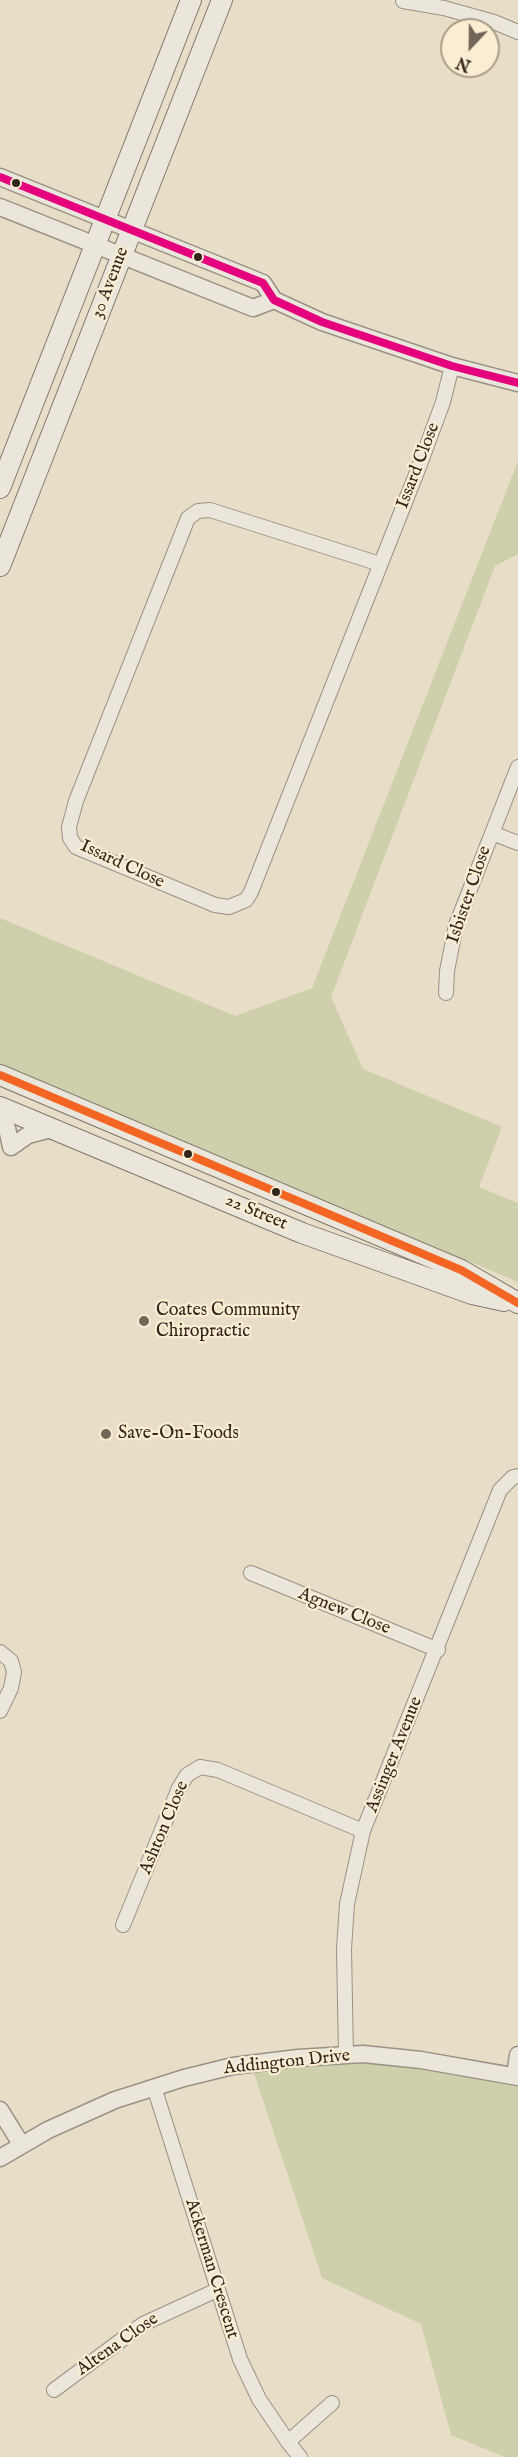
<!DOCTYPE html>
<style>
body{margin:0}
#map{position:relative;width:518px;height:2457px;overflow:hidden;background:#e8dec7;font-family:"IM FELL English",serif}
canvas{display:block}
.north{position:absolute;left:440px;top:18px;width:60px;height:60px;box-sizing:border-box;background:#f9edd2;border:2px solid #a99d89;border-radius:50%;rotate:202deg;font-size:16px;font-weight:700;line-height:24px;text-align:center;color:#32261c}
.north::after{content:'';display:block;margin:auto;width:21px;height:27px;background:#726658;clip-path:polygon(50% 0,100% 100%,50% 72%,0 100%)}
</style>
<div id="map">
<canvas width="518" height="2457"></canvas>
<div class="north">N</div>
</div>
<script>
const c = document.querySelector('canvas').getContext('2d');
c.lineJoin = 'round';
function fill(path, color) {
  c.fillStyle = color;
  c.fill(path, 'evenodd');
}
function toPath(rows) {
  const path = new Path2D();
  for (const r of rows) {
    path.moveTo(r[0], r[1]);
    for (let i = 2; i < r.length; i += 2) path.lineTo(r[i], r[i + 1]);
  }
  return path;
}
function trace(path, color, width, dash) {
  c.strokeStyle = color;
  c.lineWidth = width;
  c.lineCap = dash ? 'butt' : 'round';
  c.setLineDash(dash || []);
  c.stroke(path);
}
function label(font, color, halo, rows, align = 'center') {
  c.font = font + ' "IM FELL English",serif';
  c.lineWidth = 4.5;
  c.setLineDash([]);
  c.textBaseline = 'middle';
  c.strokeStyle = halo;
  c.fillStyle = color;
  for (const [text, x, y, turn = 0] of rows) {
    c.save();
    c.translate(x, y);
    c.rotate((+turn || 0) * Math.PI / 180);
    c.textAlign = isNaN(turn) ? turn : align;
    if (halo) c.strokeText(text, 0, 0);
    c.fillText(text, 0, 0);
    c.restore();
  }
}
const green = toPath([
 [518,461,518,554,495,566,331,997,363,1069,502,1127,479,1187,518,1203,518,1282,0,1063,0,918,235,1016,312,988],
 [363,2054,518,2077,518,2457,505,2457,451,2435,421,2324,322,2278,251,2064]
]);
const minor = toPath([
 [403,1,444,8,494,22,518,32],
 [380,564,210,510,198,511,188,518,76,801,69,827,70,838,76,847,215,905,229,907,246,900,251,892,419,467,443,402,452,366],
 [492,833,518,843],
 [446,993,447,971,456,925,518,767],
 [251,1573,438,1650],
 [0,1652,11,1661,14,1672,11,1688,0,1711],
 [123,1925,179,1788,187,1775,200,1767,218,1770,363,1831],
 [346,2055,344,1949,347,1904,363,1831,500,1490,513,1477,518,1476],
 [154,2087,240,2359,259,2399,288,2442],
 [54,2390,143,2324,217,2290],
 [300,2457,288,2442,332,2403]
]);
const tertiary = toPath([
 [0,177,263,283,274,300,322,322,452,366,518,383],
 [0,207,253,308,274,300],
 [0,1113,7,1128,11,1147,28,1135,51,1129],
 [515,2076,518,2055],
 [0,2110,21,2144],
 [0,2158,48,2130,115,2100,184,2078,233,2066,298,2058,363,2054,421,2060,518,2077]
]);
const secondary = toPath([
 [0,488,191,0],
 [0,566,222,0],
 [0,1075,461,1270,518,1303],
 [0,1107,302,1233,472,1294,504,1301]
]);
const bus1 = toPath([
 [0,1075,461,1270,518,1303]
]);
const bus2 = toPath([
 [0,177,263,283,274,300,322,322,452,366,518,383]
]);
const markers = [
 [16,183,5,"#32261c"],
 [198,257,5,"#32261c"],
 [188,1154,5,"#32261c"],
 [276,1192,5,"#32261c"],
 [144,1321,6,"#726658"],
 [106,1434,6,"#726658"]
];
const streetNames = [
 ["30 Avenue",111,283,-69],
 ["Issard Close",419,466,-69],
 ["Issard Close",122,865,25],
 ["Isbister Close",470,895,-71],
 ["22 Street",256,1213,23],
 ["Agnew Close",344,1612,22],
 ["Assinger Avenue",395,1755,-68],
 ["Ashton Close",165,1828,-67],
 ["Addington Drive",287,2063,-6],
 ["Ackerman Crescent",211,2269,73],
 ["Altena Close",118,2345,-35]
];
const poiNames = [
 ["Coates Community",156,1311],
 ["Chiropractic",156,1332],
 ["Save-On-Foods",118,1434]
];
fill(green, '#cdd0aa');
trace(minor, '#999284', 16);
trace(tertiary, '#999284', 19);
trace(secondary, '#80796d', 22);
trace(minor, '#ebe6db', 14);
trace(tertiary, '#ebe6db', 16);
trace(secondary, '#ebe6db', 20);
trace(bus1, '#f26522', 8);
trace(bus2, '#e5007d', 8);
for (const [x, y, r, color] of markers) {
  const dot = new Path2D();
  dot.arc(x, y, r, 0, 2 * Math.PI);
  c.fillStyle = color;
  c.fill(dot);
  trace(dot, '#f9edd2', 2);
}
label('18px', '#32261c', '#f9edd2', streetNames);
label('18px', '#32261c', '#f9edd2', poiNames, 'left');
</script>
